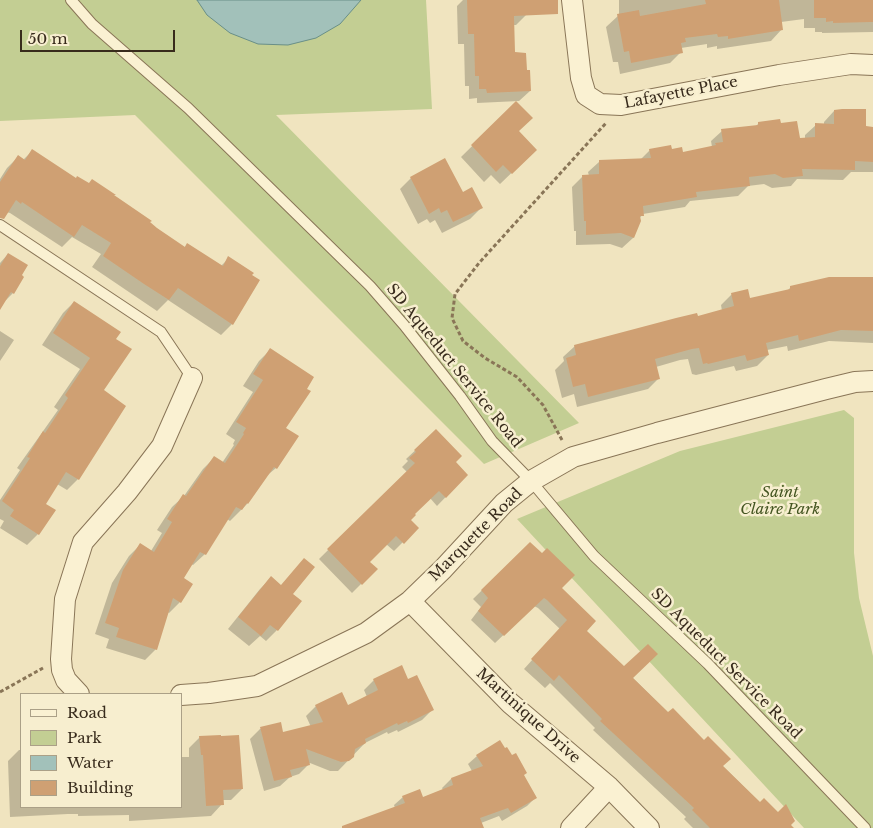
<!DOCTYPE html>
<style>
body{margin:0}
#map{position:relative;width:873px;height:828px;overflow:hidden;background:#f0e4bf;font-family:"Libre Baskerville",serif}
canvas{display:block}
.legend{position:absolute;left:20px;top:693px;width:162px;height:115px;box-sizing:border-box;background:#f7eecf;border:1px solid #aba087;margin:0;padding:6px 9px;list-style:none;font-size:15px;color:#382b1c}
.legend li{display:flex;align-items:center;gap:10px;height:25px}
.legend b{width:25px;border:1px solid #aba087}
.scale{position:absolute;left:20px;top:30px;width:155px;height:22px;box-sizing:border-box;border:2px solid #382b1c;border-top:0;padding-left:6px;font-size:15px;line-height:18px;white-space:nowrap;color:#382b1c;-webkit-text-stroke:4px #f7eecf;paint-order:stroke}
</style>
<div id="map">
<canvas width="873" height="828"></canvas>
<ul class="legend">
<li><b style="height:6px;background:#faf1d2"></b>Road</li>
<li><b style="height:14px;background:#c3ce93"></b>Park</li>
<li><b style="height:14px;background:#a2c1ba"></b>Water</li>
<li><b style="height:14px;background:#cfa073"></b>Building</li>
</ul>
<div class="scale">50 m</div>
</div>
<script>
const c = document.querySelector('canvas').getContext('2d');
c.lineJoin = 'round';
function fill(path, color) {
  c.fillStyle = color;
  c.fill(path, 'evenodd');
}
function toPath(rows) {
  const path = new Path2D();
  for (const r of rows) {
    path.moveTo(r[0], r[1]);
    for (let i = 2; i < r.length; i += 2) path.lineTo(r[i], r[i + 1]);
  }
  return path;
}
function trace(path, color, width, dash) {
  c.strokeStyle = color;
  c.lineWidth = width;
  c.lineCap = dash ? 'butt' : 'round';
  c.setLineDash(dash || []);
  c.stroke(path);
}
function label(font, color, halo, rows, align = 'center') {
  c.font = font + ' "Libre Baskerville",serif';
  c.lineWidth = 5;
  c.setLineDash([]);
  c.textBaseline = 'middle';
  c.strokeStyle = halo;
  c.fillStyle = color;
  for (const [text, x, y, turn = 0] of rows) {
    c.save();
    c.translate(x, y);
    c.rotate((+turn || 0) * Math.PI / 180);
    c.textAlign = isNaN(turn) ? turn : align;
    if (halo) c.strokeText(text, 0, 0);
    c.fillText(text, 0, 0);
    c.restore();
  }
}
const green = toPath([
 [0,0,426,0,432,109,276,115,579,423,484,464,135,115,0,121],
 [844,410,854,418,854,553,859,598,873,656,873,828,804,828,517,519,680,451]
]);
const water = toPath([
 [197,0,361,0,340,24,316,38,288,45,258,44,230,33,207,15,197,0]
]);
const shadow = toPath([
 [463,0,526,0,526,15,516,25,513,25,514,53,526,71,530,91,519,101,477,103,477,98,469,99,469,86,465,86,464,44,458,44,457,6],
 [619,0,873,0,873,32,822,33,822,32,815,32,815,28,804,28,804,19,781,22,782,29,771,41,717,49,717,46,707,48,707,44,681,48,681,52,670,63,620,74,618,62,613,62,606,27,619,15],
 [516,103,518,132,524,161,500,184,491,175,484,182,461,157],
 [834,111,864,128,873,128,873,172,851,172,843,180,797,179,791,186,772,188,764,184,748,186,738,196,690,201,685,207,643,214,639,219,633,238,622,248,610,244,576,245,576,231,574,231,572,187,583,176,589,176,588,172,599,162,640,160,650,150,671,150,682,153,712,147,711,141,722,131,755,127,759,123,780,125,799,139,805,139,805,135,816,125,824,125,824,122],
 [32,151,76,179,148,222,184,248,187,244,221,266,229,258,258,280,232,324,221,335,168,300,157,311,92,267,101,254,72,237,62,247,10,213,6,212,0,218,0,179,7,168,18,157,23,160],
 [411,178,462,194,481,208,470,219,442,233,435,220,430,223,427,219,418,224,400,189],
 [8,254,13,293,6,300,5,299,0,307,0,263],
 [873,279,873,343,829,341,788,351,787,346,767,350,768,355,757,366,736,371,734,366,696,375,692,374,688,359,680,360,656,367,659,378,648,389,577,407,574,394,562,398,555,370,564,361,563,357,575,346,722,311,721,305,732,294,749,300,787,291,790,288],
 [74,302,114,339,78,479,67,490,57,484,44,504,55,511,38,534,27,545,0,528,4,521,0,519,0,500,20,470,17,468,58,410,54,407,80,369,42,345,63,313],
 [0,331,14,340,0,361],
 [270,350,285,428,276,468,264,478,247,504,230,521,227,519,205,554,193,565,191,564,182,579,180,602,169,613,167,612,156,649,145,660,106,648,109,639,95,634,112,583,129,556,140,545,151,551,162,533,157,530,172,507,184,496,203,469,214,458,222,463,234,445,233,444,235,440,226,434,253,392,243,386,259,361],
 [436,431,454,462,467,475,437,506,430,498,414,514,410,520,417,528,394,551,386,544,368,562,376,569,352,593,319,559,407,472,402,467,408,461,406,459],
 [530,543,560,588,585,631,786,828,693,828,684,819,686,817,593,730,595,728,550,683,545,688,524,669,560,629,538,608,534,606,495,643,471,620,481,607,473,599],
 [271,578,292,595,277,630,266,641,260,636,249,646,228,629,260,589],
 [374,680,408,681,432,710,422,720,398,732,397,730,388,734,387,732,365,743,338,771,330,771,310,763,299,774,290,777,280,786,264,791,250,739,260,729,280,724,282,734,311,727,306,716,316,706,348,707,367,697,364,690],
 [200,737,242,789,231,800,222,800,222,804,211,816,129,821,129,815,78,816,78,814,68,814,10,817,8,761,19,750,21,750,21,807,181,807,181,757,189,757,189,748],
 [477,756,523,776,536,797,527,806,502,821,499,816,481,823,483,828,342,828,395,808,394,805,403,797,422,798,443,790,442,788,451,779,472,771,468,764]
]);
const building = toPath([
 [467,0,558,0,558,14,514,16,515,52,526,53,527,70,530,70,531,91,487,93,486,89,479,89,479,76,475,76,474,34,468,34],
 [705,0,779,0,783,30,728,39,728,36,718,37,717,34,685,38,686,42,681,43,683,53,631,63,629,51,624,52,617,14,639,10,640,16,706,4],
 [814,0,873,0,873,22,833,23,833,21,826,22,826,18,814,18],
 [516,101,533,118,519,131,537,150,512,174,503,165,496,172,471,145],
 [842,109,866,109,866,126,873,127,873,162,855,161,855,170,802,169,803,176,783,178,775,174,749,177,750,186,696,192,697,197,643,206,644,216,640,216,641,221,634,238,621,233,586,235,586,221,584,221,582,175,599,174,599,160,651,158,649,149,671,145,672,149,682,147,683,152,716,145,715,143,723,142,721,129,758,125,758,122,780,119,781,123,797,121,800,138,815,137,815,123,834,124,834,110],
 [32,149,76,178,77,176,89,183,92,179,116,195,114,195,152,221,150,222,157,228,185,247,187,243,223,266,228,256,254,273,252,275,260,280,233,325,178,288,169,300,144,284,103,256,111,243,82,225,74,237,22,202,21,204,16,200,4,219,0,218,0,182,18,155,25,160],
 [445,158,463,192,472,187,483,208,453,222,447,210,441,213,439,208,429,214,410,177],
 [8,253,28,265,22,275,24,277,14,294,11,292,0,310,0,266],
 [829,277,873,277,873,331,841,330,799,341,798,335,766,343,769,355,747,361,745,355,708,364,707,363,703,364,699,348,692,349,655,359,660,379,588,397,585,384,573,387,566,358,576,355,574,345,676,318,697,313,698,316,734,306,731,293,748,289,750,298,790,289,790,286],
 [74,301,121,332,116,339,132,349,104,390,126,406,79,480,66,472,46,504,56,510,39,535,10,516,14,510,2,501,30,458,27,457,43,431,45,433,68,398,65,395,90,358,53,333],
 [270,348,314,377,307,389,311,391,286,428,299,436,277,469,274,467,248,504,247,503,242,510,236,507,206,555,200,552,184,578,193,584,181,603,173,598,157,650,116,637,119,628,105,623,123,570,140,543,154,552,172,522,167,519,183,494,186,496,214,456,225,463,244,434,243,433,246,428,236,422,263,380,253,374],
 [436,429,462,456,456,462,468,475,446,498,439,491,415,514,416,515,411,520,419,528,404,544,396,536,370,562,378,569,362,585,327,549,415,463,409,458,416,452,414,450],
 [530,542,542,553,547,548,575,575,562,588,596,621,587,631,624,666,648,644,658,654,633,678,668,712,673,708,704,740,708,736,731,759,723,766,760,802,764,798,778,812,786,804,795,821,791,825,794,828,710,828,692,810,694,808,600,721,602,719,559,675,554,681,531,659,567,620,547,600,544,598,504,636,478,611,488,598,481,590],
 [304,558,315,567,293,594,302,601,278,631,270,625,261,636,238,617,271,576,281,585],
 [402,665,408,679,417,675,434,710,408,723,407,721,398,725,397,723,365,739,366,743,355,749,354,757,349,761,341,762,306,749,310,765,290,770,292,777,274,781,260,727,281,722,283,732,323,722,315,705,342,692,348,705,378,690,373,679],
 [221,735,221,736,239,735,243,789,223,790,224,805,206,806,203,755,201,755,199,736],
 [500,740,505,748,507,747,512,755,516,753,527,773,524,775,537,798,511,813,508,808,480,818,484,828,342,828,342,826,405,803,402,796,420,789,423,797,453,785,451,778,483,766,476,755]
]);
const path = toPath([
 [562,440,543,405,517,377,485,358,463,341,452,318,455,294,479,263,606,123],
 [0,692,43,668]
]);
const lane = toPath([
 [71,0,92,24,188,108,370,286,404,325,460,396,492,441,531,481,594,556,708,664,865,828],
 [0,225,161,332,192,378]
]);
const street = toPath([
 [572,0,581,78,586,95,600,104,621,105,779,75,851,64,873,65],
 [410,601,510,703,609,787,649,828],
 [79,694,66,680,62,670,61,659,65,599,83,542,127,492,162,446,192,378],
 [181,695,209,693,257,686,366,633,410,601,443,569,504,503,531,481,573,457,657,433,826,389,855,382,873,381],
 [571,828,609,787]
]);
const streetNames = [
 ["Lafayette Place",681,93,-11],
 ["SD Aqueduct Service Road",454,366,51],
 ["Marquette Road",476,535,-45],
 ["SD Aqueduct Service Road",726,664,45],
 ["Martinique Drive",528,716,42]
];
const parkNames = [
 ["Saint",780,493],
 ["Claire Park",780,510]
];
fill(green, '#c3ce93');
fill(water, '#a2c1ba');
trace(water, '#698f88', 1);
fill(shadow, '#0003');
fill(building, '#cfa073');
trace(lane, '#897557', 12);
trace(street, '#897557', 22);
trace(path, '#897557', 3, [4, 2.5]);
trace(lane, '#faf1d2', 10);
trace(street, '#faf1d2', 20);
label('15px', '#382b1c', '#f7eecf', streetNames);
label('italic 15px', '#445521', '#f7eecf', parkNames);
</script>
